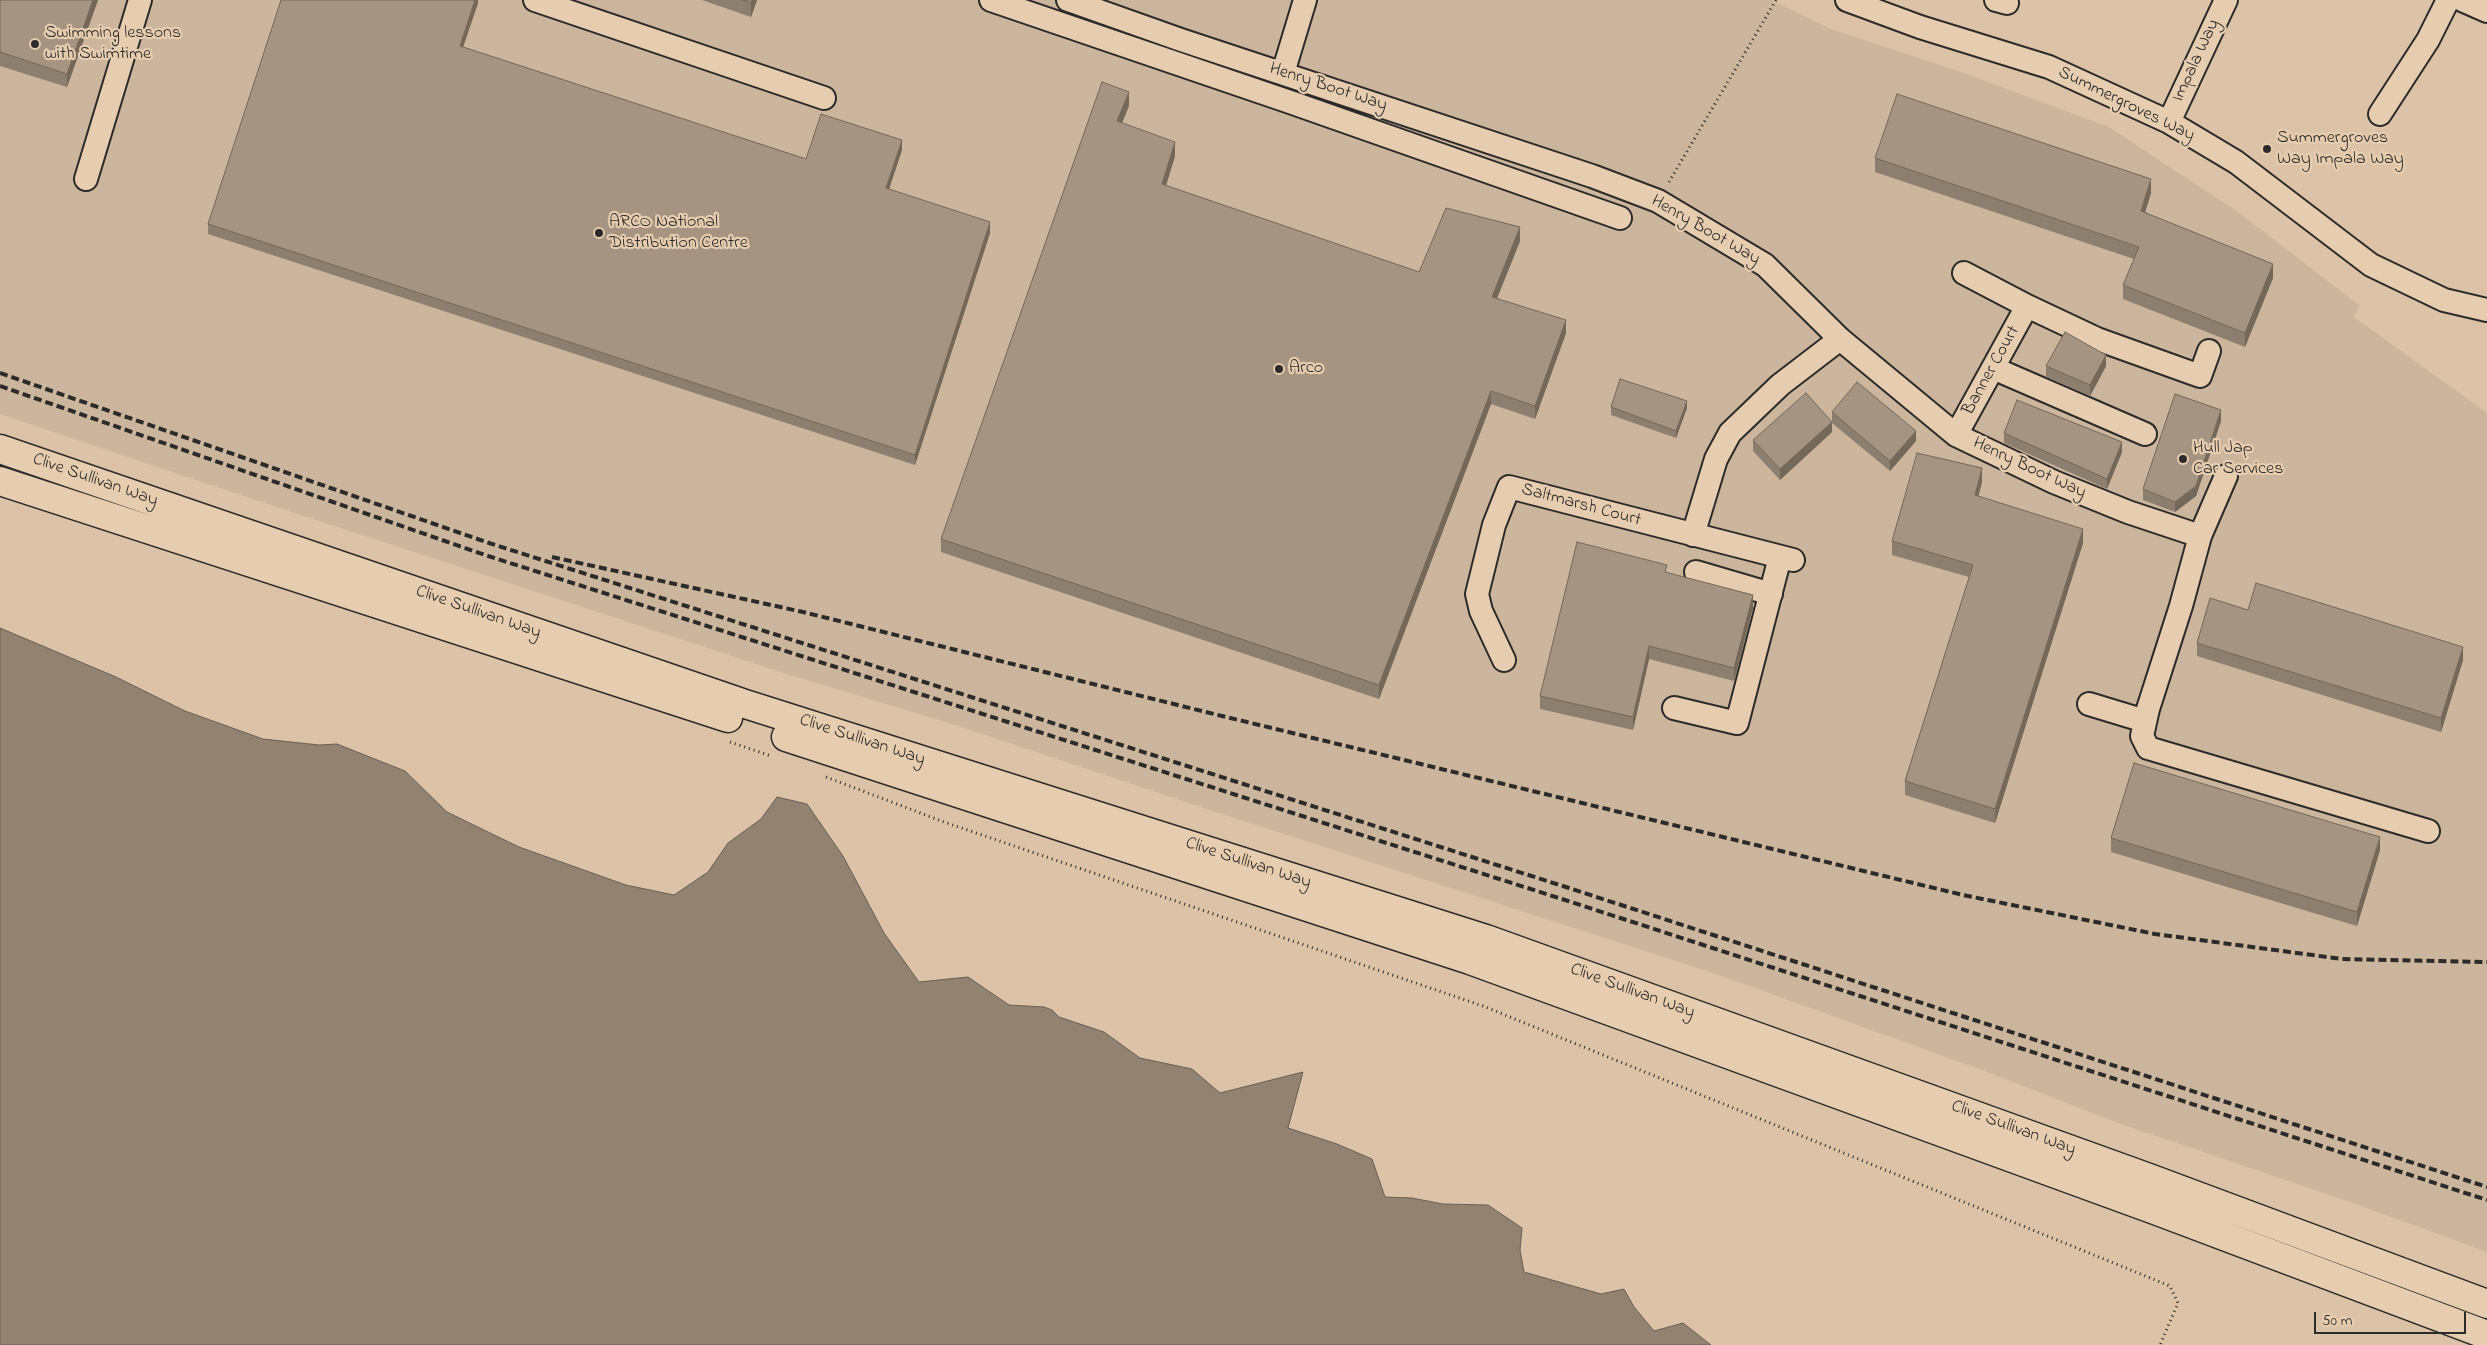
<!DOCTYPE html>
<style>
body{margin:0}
#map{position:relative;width:2487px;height:1345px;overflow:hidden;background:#dcc3a7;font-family:"Indie Flower",sans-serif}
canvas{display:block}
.scale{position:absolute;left:2314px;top:1312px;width:152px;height:22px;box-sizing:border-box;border:2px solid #2b2b2b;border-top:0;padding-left:6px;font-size:15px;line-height:18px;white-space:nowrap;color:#2b2b2b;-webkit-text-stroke:4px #e7cdaf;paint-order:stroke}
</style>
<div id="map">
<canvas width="2487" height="1345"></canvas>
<div class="scale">50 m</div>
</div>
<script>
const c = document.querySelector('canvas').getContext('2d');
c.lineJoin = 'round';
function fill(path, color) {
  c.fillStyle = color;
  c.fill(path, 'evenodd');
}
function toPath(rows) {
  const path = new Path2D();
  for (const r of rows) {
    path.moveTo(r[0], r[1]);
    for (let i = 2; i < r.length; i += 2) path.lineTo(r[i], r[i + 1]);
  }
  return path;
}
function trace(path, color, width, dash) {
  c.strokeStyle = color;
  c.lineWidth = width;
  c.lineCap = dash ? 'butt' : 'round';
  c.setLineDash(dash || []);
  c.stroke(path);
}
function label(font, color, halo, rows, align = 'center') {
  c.font = font + ' "Indie Flower",sans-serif';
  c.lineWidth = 4.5;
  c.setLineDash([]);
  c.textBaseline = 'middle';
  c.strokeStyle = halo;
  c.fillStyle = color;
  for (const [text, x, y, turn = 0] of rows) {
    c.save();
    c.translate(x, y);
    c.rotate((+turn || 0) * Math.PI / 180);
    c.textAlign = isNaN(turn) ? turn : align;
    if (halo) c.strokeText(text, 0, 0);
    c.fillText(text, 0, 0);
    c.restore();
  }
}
const built = toPath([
 [0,0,1771,0,1831,29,1964,73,2109,127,2238,212,2360,306,2354,317,2487,413,2487,1252,2353,1203,2121,1124,1982,1070,1719,975,1204,808,962,727,787,674,292,512,0,414]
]);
const water = toPath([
 [0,628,116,677,185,711,263,739,319,745,337,744,405,771,447,812,519,847,626,885,674,895,708,872,728,843,761,819,777,797,807,804,843,856,884,933,919,982,968,977,1009,1005,1044,1007,1052,1010,1059,1017,1104,1032,1140,1058,1192,1069,1220,1093,1303,1072,1288,1128,1337,1144,1372,1159,1385,1197,1412,1198,1443,1204,1488,1205,1522,1228,1520,1250,1524,1272,1601,1294,1624,1289,1634,1307,1654,1331,1683,1323,1711,1345,0,1345,0,628]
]);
const path = toPath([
 [1669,182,1776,0],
 [730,742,771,756],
 [826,777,944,822,1483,1006,2170,1286,2178,1303,2160,1345]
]);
const minor = toPath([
 [535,0,824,98],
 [991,0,1290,102,1620,218],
 [1068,0,1181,40,1592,176,1658,201,1765,265,1840,339,1956,435,2054,482,2128,512,2200,536],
 [1847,0,1920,27,2049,67,2169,122,2236,162,2371,265,2444,300,2487,310],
 [1996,0,2007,3],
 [2462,0,2487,11],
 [1283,73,1305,0],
 [2380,114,2428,40,2448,0],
 [2169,122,2226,0],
 [86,179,140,0],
 [1964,273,2027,306,2097,339,2200,376,2209,351],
 [1993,368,2145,434],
 [1956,435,2027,306],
 [2226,476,2200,536,2181,606,2148,709,2142,736,2148,748,2428,831],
 [1693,535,1716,459,1730,433,1780,385,1840,339],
 [1696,572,1771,594],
 [1504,660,1481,611,1477,594,1494,525,1509,487,1793,560],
 [2089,704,2145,721],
 [1674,708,1737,723,1780,557]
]);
const highway = toPath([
 [0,449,742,703,1486,939,2149,1178,2487,1304],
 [0,481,728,718],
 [786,737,1470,960,2155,1210,2487,1335]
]);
const rail = toPath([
 [0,373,489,543,1569,888,2487,1187],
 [0,386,485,555,1565,900,2487,1200],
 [552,557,803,612,1222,716,1963,895,2155,934,2342,959,2487,962]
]);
const wall = toPath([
 [0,0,98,0,67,87,0,66],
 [478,0,478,3,463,47,806,159,902,150,889,189,990,233,915,465,208,234,208,224],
 [702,0,757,0,751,17],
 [1129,106,1122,123,1175,156,1166,186,1419,272,1520,241,1497,298,1566,333,1535,419,1491,404,1379,699,941,552,941,539],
 [1875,158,2151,193,2145,212,2273,278,2245,347,2123,299,2123,285,2134,259,1875,172],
 [2046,366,2106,366,2090,396,2046,377],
 [1611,407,1687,408,1676,438,1611,415],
 [1832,412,1916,441,1890,471,1832,423],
 [2221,421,2196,496,2175,512,2143,500,2143,489],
 [1832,432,1780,480,1753,451,1753,440],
 [2004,433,2122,452,2107,489,2004,443],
 [1982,482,1978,496,2083,543,1995,823,1905,795,1905,781,1969,577,1892,555,1892,541],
 [1667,573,1753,608,1734,681,1649,659,1633,730,1540,709,1540,696],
 [2248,610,2463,660,2441,732,2197,656,2197,643],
 [2111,838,2380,850,2357,926,2111,852]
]);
const shadedWall = toPath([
 [93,0,98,0,67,87,67,74],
 [475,0,478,0,478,3,460,56,460,46],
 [752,0,757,0,751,17,751,3],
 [1129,92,1129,106,1117,135,1117,121],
 [902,140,902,150,886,198,886,188],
 [1175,142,1175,156,1162,198,1162,184],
 [2151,179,2151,193,2141,225,2141,211],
 [990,222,990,233,915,465,915,455],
 [1520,227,1520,241,1492,311,1492,297],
 [2273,264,2273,278,2245,347,2245,333],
 [1566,320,1566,333,1535,419,1535,406],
 [2106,355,2106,366,2090,396,2090,385],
 [1491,391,1491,404,1379,699,1379,685],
 [1687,401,1687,408,1676,438,1676,431],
 [2221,410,2221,421,2196,496,2175,512,2175,502],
 [1832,422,1832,432,1780,480,1780,469],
 [1916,431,1916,441,1890,471,1890,461],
 [2122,442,2122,452,2107,489,2107,479],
 [1982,468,1982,482,1975,509,1975,495],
 [2083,529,2083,543,1995,823,1995,809],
 [1753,595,1753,608,1734,681,1734,668],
 [1649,646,1649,659,1633,730,1633,717],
 [2463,647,2463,660,2441,732,2441,718],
 [2380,837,2380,850,2357,926,2357,912]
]);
const building = toPath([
 [0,0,93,0,67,74,0,52,0,0],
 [281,0,475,0,460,46,806,159,821,114,902,140,886,188,990,222,915,455,208,224,281,0],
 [743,0,752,0,751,3,743,0],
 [1102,82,1129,92,1117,121,1175,142,1162,184,1419,272,1446,208,1520,227,1492,297,1566,320,1535,406,1491,391,1379,685,941,539,1102,82],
 [1897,94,2151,179,2141,211,2273,264,2245,333,2123,285,2139,247,1875,158,1897,94],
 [2065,332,2106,355,2090,385,2046,366,2065,332],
 [1620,379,1687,401,1676,431,1611,407,1620,379],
 [1857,382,1916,431,1890,461,1832,412,1857,382],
 [1806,393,1832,422,1780,469,1753,440,1806,393],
 [2175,394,2221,410,2196,486,2175,502,2143,489,2175,394],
 [2017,400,2122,442,2107,479,2004,433,2017,400],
 [1917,453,1982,468,1975,495,2083,529,1995,809,1905,781,1973,565,1892,541,1917,453],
 [1577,542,1667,565,1665,572,1753,595,1734,668,1649,646,1633,717,1540,696,1577,542],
 [2256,583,2463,647,2441,718,2197,643,2210,598,2248,610,2256,583],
 [2134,763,2380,837,2357,912,2111,838,2134,763]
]);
const markers = [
 [35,44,5,"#2b2b2b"],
 [2267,149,5,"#2b2b2b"],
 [599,233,5,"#2b2b2b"],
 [1279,369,5,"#2b2b2b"],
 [2183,459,5,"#2b2b2b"]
];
const poiNames = [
 ["Swimming lessons",45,34],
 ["with Swimtime",45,55],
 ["Summergroves",2277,139],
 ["Way Impala Way",2277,160],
 ["ARCO National",609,223],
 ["Distribution Centre",609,244],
 ["Arco",1289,369],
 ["Hull Jap",2193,449],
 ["Car Services",2193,470]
];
const streetNames = [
 ["Impala Way",2197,61,-65],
 ["Henry Boot Way",1328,88,18],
 ["Summergroves Way",2126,105,26],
 ["Henry Boot Way",1705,231,30],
 ["Banner Court",1992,371,-61],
 ["Henry Boot Way",2029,469,25],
 ["Clive Sullivan Way",95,481,19],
 ["Saltmarsh Court",1581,506,15],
 ["Clive Sullivan Way",478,613,19],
 ["Clive Sullivan Way",862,741,18],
 ["Clive Sullivan Way",1248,864,18],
 ["Clive Sullivan Way",1632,992,20],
 ["Clive Sullivan Way",2013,1129,20]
];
fill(built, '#cbb59c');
fill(water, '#918272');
trace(water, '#685f56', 1);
trace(minor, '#2b2b2b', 26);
trace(highway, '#2b2b2b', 31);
trace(path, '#2b2b2b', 3, [1, 4]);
trace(minor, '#e7cdaf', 22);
trace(highway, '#e7cdaf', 28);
trace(rail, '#2b2b2b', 4, [8, 4]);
fill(wall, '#8d7f6f');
fill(shadedWall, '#73685a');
fill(building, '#a49481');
trace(building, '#73685a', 1);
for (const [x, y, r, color] of markers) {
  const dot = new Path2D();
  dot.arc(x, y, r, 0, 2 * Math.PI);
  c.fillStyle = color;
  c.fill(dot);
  trace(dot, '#e7cdaf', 2);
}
label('18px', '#2b2b2b', '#e7cdaf', poiNames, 'left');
label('18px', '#2b2b2b', '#e7cdaf', streetNames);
</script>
